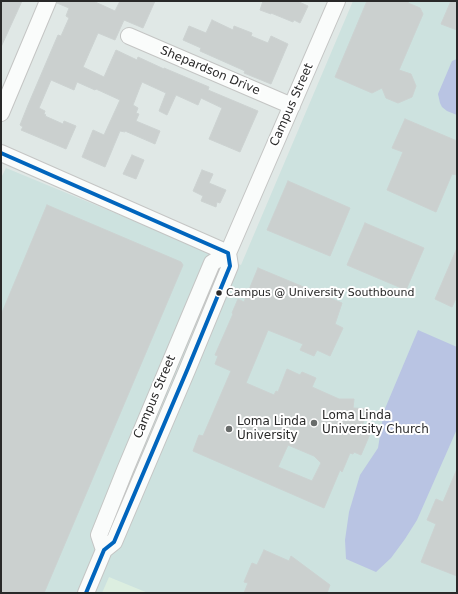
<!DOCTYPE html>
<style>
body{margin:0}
#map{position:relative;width:458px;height:594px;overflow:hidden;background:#e0e8e6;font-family:"DejaVu Sans",sans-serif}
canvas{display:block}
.frame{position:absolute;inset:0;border:2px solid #292929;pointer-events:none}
</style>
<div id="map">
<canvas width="458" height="594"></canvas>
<div class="frame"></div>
</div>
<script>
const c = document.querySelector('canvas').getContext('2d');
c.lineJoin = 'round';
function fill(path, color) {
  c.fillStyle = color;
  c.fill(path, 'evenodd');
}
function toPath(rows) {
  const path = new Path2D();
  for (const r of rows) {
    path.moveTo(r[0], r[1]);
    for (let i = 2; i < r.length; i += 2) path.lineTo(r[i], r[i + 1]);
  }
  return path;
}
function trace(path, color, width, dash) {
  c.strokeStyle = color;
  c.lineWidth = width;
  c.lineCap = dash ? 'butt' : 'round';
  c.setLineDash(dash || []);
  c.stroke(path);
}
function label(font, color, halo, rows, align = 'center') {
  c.font = font + ' "DejaVu Sans",sans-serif';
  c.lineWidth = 4;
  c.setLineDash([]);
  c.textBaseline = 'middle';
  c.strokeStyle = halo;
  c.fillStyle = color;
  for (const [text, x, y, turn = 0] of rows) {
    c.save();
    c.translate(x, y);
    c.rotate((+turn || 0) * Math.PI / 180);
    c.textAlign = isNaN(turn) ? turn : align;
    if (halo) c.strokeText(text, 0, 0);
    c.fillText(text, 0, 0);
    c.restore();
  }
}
const education = toPath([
 [353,1,457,1,457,593,1,593,1,178,6,168,241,265]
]);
const medical = toPath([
 [109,577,148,593,102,593]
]);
const green = toPath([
 [457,59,457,115,447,111,442,107,440,103,438,94,452,61],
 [418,330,457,347,457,429,417,520,405,539,391,558,376,572,346,559,345,540,349,512,360,475,378,448,384,411]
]);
const building = toPath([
 [1,1,22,1,1,47,1,1],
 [57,1,93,1,115,11,120,1,155,1,143,28,124,20,115,40,98,33,83,67,104,77,116,50,137,60,138,57,164,69,164,68,209,87,208,90,258,111,240,152,209,139,222,108,201,98,198,105,176,95,167,115,159,111,166,93,142,82,133,105,138,108,136,113,139,114,136,121,160,131,155,144,125,131,125,132,120,131,105,167,82,157,93,130,104,135,120,100,96,89,95,90,77,82,74,90,51,80,39,108,45,111,44,114,46,115,45,116,63,124,64,121,76,126,66,149,21,130,23,127,20,125,28,105,58,35,61,36,69,18,66,16,69,8,57,3,57,1],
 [263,1,297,1,308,6,300,23,294,20,293,22,271,13,271,14,260,10,263,1],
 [367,1,409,1,408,3,420,8,423,14,399,70,411,74,416,86,412,97,398,103,386,98,382,88,372,93,335,77,367,1],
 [451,1,457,1,457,30,441,24,451,1],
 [212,20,233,30,234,26,252,33,251,36,268,43,271,36,288,44,271,84,244,73,245,71,200,51,201,48,183,40,189,26,206,33,212,20],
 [405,119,457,141,457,175,452,174,436,212,387,190,403,152,392,148,405,119],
 [132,155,144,160,136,179,123,174,132,155],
 [202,170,213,174,209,183,226,190,220,203,217,202,216,207,201,201,203,196,193,191,202,170],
 [288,181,350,208,330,256,267,230,288,181],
 [47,205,181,262,183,265,44,593,1,593,1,315,47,205],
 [365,223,424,248,406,290,347,265,365,223],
 [457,248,457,296,452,307,435,299,457,248],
 [258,268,342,303,335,324,343,328,330,356,317,350,314,356,300,350,303,344,268,330,246,383,274,395,276,391,278,392,287,369,300,375,302,372,316,378,312,387,339,399,354,399,353,408,369,409,361,428,364,429,363,431,370,434,361,455,354,452,353,454,350,453,342,472,340,470,324,508,193,451,199,435,203,436,231,371,215,364,218,356,215,355,233,314,232,313,238,299,244,302,258,268],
 [288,445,314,456,321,463,312,481,278,467,288,445],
 [457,469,457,576,421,562,436,524,427,520,436,499,443,502,457,469],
 [264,550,289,561,291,556,330,585,327,593,244,593,248,583,244,582,252,563,257,565,264,550]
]);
const minor = toPath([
 [129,36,292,106],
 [1,113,48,1],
 [1,153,228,253],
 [104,550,99,535,125,470,212,263,228,253],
 [86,593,104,550,114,542,188,368,230,266,228,253,337,1]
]);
const bus1 = toPath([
 [1,153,228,253],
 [86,593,104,550,114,542,188,368,230,266,228,253]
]);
const markers = [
 [219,293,3.5,"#292929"],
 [314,423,4,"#696c6b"],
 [229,429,4,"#696c6b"]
];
const busNames = [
 ["Campus @ University Southbound",226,293]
];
const streetNames = [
 ["Shepardson Drive",210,71,23],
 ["Campus Street",292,105,-66],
 ["Campus Street",155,397,-67]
];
const poiNames = [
 ["Loma Linda",322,416],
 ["University Church",322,430],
 ["Loma Linda",237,422],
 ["University",237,436]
];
fill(education, '#cde2df');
fill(medical, '#dceee0');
fill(green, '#b9c4e3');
fill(building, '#cbd0cf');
trace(building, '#ccd2d1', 1);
trace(minor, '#c4c5c4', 18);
trace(minor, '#fafcfb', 16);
trace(bus1, '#0065bd', 4);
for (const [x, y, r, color] of markers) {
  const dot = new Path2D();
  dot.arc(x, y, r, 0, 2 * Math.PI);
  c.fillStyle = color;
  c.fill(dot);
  trace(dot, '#fff', 1.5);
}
label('11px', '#292929', '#fff', busNames, 'left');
label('12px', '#292929', '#fff', streetNames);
label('12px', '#292929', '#fff', poiNames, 'left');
</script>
